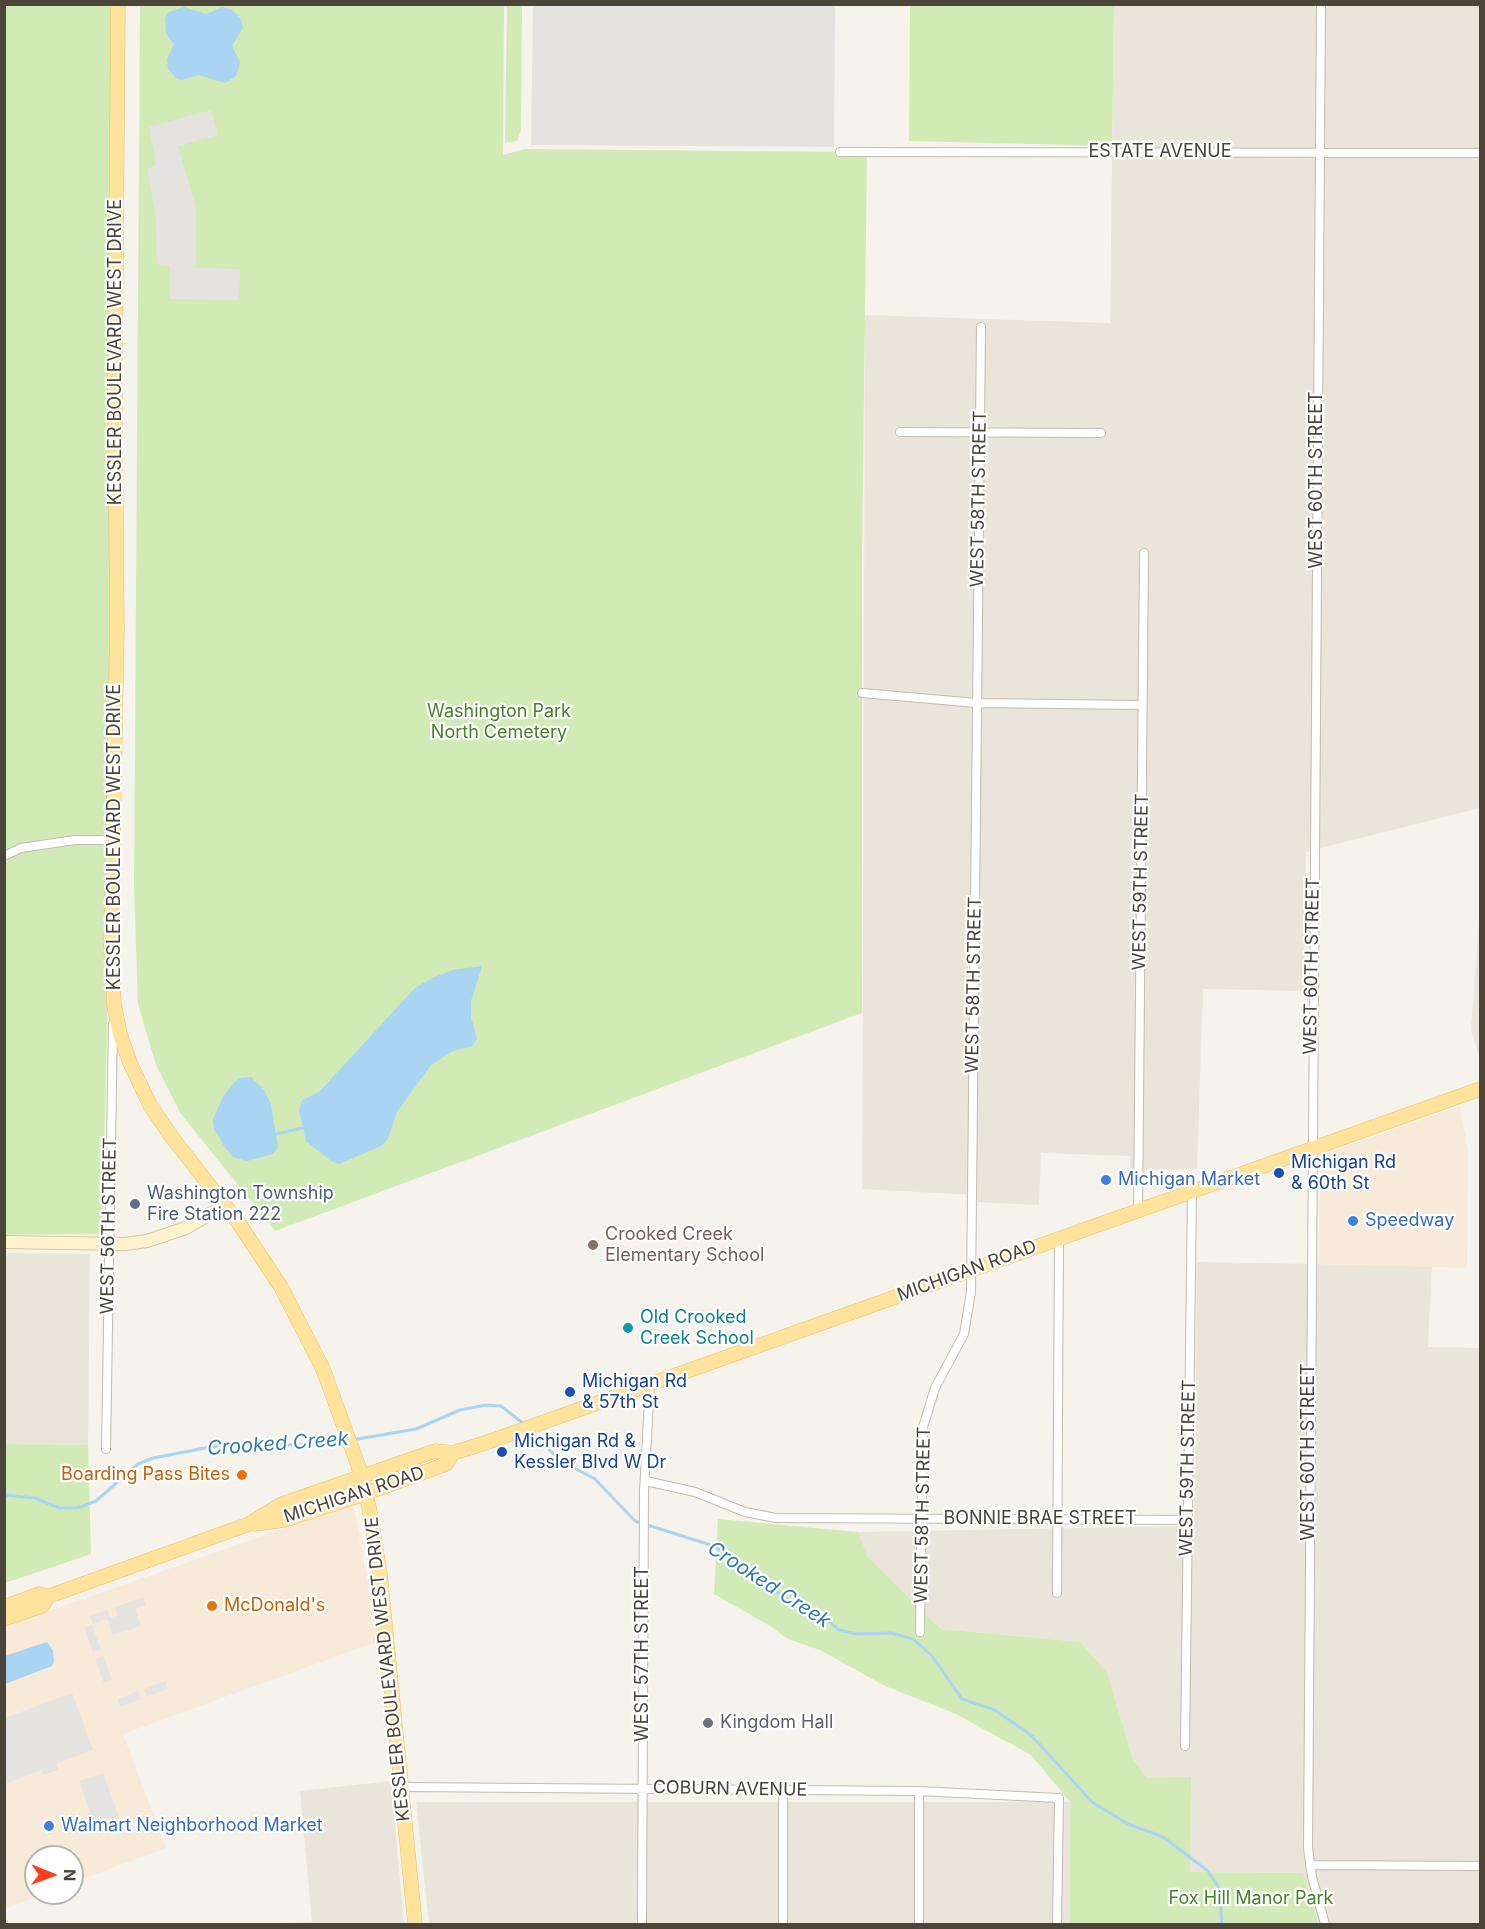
<!DOCTYPE html>
<style>
body{margin:0}
#map{position:relative;width:1485px;height:1929px;overflow:hidden;background:#f6f3ec;font-family:Inter,sans-serif}
canvas{display:block}
.frame{position:absolute;inset:0;border:6px solid #4b4439;pointer-events:none}
.north{position:absolute;left:24px;top:1845px;width:60px;height:60px;box-sizing:border-box;background:#fff;border:2px solid #b7b4b0;border-radius:50%;rotate:91deg;font-size:16px;font-weight:700;line-height:24px;text-align:center;color:#4b4439}
.north::after{content:'';display:block;margin:auto;width:21px;height:27px;background:#fc3f1d;clip-path:polygon(50% 0,100% 100%,50% 72%,0 100%)}
</style>
<div id="map">
<canvas width="1485" height="1929"></canvas>
<div class="frame"></div>
<div class="north">N</div>
</div>
<script>
const c = document.querySelector('canvas').getContext('2d');
c.lineJoin = 'round';
function fill(path, color) {
  c.fillStyle = color;
  c.fill(path, 'evenodd');
}
function toPath(rows) {
  const path = new Path2D();
  for (const r of rows) {
    path.moveTo(r[0], r[1]);
    for (let i = 2; i < r.length; i += 2) path.lineTo(r[i], r[i + 1]);
  }
  return path;
}
function trace(path, color, width, dash) {
  c.strokeStyle = color;
  c.lineWidth = width;
  c.lineCap = dash ? 'butt' : 'round';
  c.setLineDash(dash || []);
  c.stroke(path);
}
function label(font, color, halo, rows, align = 'center') {
  c.font = font + ' Inter,sans-serif';
  c.lineWidth = 4.5;
  c.setLineDash([]);
  c.textBaseline = 'middle';
  c.strokeStyle = halo;
  c.fillStyle = color;
  for (const [text, x, y, turn = 0] of rows) {
    c.save();
    c.translate(x, y);
    c.rotate((+turn || 0) * Math.PI / 180);
    c.textAlign = isNaN(turn) ? turn : align;
    if (halo) c.strokeText(text, 0, 0);
    c.fillText(text, 0, 0);
    c.restore();
  }
}
const residential = toPath([
 [1114,5,1480,5,1480,808,1306,852,1304,991,1203,989,1197,1169,1130,1171,1130,1156,1041,1153,1039,1205,977,1202,977,1195,862,1189,865,315,1110,323],
 [1480,906,1480,1059,1471,1030],
 [5,1253,90,1254,88,1445,5,1444],
 [1197,1262,1432,1266,1428,1347,1480,1348,1480,1924,1319,1924,1303,1873,1190,1872,1191,1778,1147,1778,1133,1760,1107,1672,1080,1642,941,1629,867,1556,859,1532,1194,1526],
 [391,1781,404,1924,259,1924,312,1922,300,1791],
 [416,1802,1071,1802,1070,1924,429,1924]
]);
const commercial = toPath([
 [1460,1106,1468,1151,1467,1268,1319,1264,1320,1155],
 [353,1504,379,1641,123,1734,166,1848,72,1883,72,1857,36,1857,36,1893,46,1893,5,1909,4,1627]
]);
const green = toPath([
 [4,5,118,5,117,629,102,1234,5,1235],
 [140,5,504,5,503,155,524,149,867,152,862,557,862,1013,275,1231,181,1114,156,1065,138,1004,134,887],
 [507,5,522,5,521,130,517,141,505,143],
 [910,5,1114,5,1112,146,909,141],
 [4,1444,88,1445,91,1554,5,1583],
 [718,1519,859,1532,867,1556,941,1629,1080,1642,1107,1672,1133,1760,1147,1778,1191,1777,1190,1872,1303,1873,1319,1924,1070,1924,1070,1802,1031,1755,956,1714,885,1686,820,1650,788,1639,770,1626,714,1594]
]);
const parking = toPath([
 [533,5,835,5,834,147,531,145],
 [211,110,218,135,178,146,196,208,196,268,240,269,239,300,170,299,170,266,157,264,156,217,147,169,156,165,149,127],
 [143,1597,146,1605,135,1609,141,1626,113,1635,107,1619,93,1624,90,1616,107,1610,110,1618,118,1615,115,1607],
 [92,1625,101,1650,93,1652,84,1628],
 [103,1656,112,1680,104,1683,95,1659],
 [165,1681,168,1689,146,1697,144,1689],
 [138,1691,141,1699,120,1707,118,1699],
 [72,1693,93,1750,56,1764,58,1770,44,1775,41,1770,5,1784,5,1718],
 [103,1773,122,1826,106,1832,103,1825,96,1828,79,1781]
]);
const water = toPath([
 [184,7,206,14,222,7,232,10,241,19,243,28,232,46,240,62,239,67,236,76,225,83,199,75,182,80,176,78,168,69,167,59,174,44,166,34,165,18,169,12],
 [482,966,471,1001,471,1017,477,1039,472,1046,453,1051,431,1065,397,1112,388,1139,381,1146,339,1164,331,1161,306,1141,299,1110,302,1100,319,1092,415,988,432,978,453,970],
 [251,1077,264,1090,271,1104,278,1147,273,1154,247,1161,233,1157,224,1146,214,1129,213,1119,224,1095,232,1085,239,1078],
 [47,1642,53,1651,54,1662,52,1666,5,1684,5,1656]
]);
const stream = toPath([
 [276,1134,302,1128],
 [531,1432,561,1461,595,1479,635,1521,714,1546,792,1603,810,1607,839,1630,857,1634,892,1633,913,1639,932,1656,962,1699,995,1710,1032,1736,1092,1802,1128,1824,1163,1837,1208,1871,1219,1888,1222,1924],
 [352,1440,416,1429,460,1410,486,1405,501,1406,525,1425],
 [4,1495,35,1498,59,1508,78,1508,96,1501,138,1464,153,1458,231,1443,297,1445,345,1441]
]);
const street = toPath([
 [1321,4,1308,1848,1312,1877,1325,1924],
 [840,152,1480,153],
 [900,432,1101,433],
 [862,693,977,703,1142,705],
 [4,856,21,848,75,840,112,840],
 [1138,1211,1144,553],
 [106,1449,113,1024],
 [646,1481,695,1492,745,1512,776,1518,1188,1520],
 [1057,1593,1059,1239],
 [920,1632,923,1427,935,1388,964,1334,971,1292,981,327],
 [1185,1746,1192,1190],
 [402,1787,919,1791,1059,1798,1057,1924],
 [1310,1865,1480,1866],
 [642,1924,644,1491,650,1383],
 [783,1924,783,1790],
 [919,1924,919,1791]
]);
const secondary = toPath([
 [4,1242,125,1244,147,1241,186,1228,225,1205]
]);
const primary = toPath([
 [118,4,115,389,117,629,111,947,114,1004,120,1034,130,1063,150,1105,171,1136,238,1222,281,1287,323,1369,358,1465,369,1507,380,1574,415,1924],
 [254,1524,284,1520,367,1493,446,1464,453,1453],
 [4,1607,39,1594,49,1596],
 [4,1619,42,1606,49,1596,55,1594,249,1524,282,1504,435,1451,453,1453,485,1443,1480,1089]
]);
const markers = [
 [1279,1173,6,"#1a4fb4"],
 [1106,1180,6,"#3f7fe0"],
 [135,1204,6,"#5c6f8a"],
 [1353,1221,6,"#3f7fe0"],
 [593,1245,6,"#8d6e63"],
 [628,1328,6,"#0f9aa8"],
 [570,1392,6,"#1a4fb4"],
 [502,1452,6,"#1a4fb4"],
 [242,1475,6,"#e8710a"],
 [212,1606,6,"#e8710a"],
 [708,1723,6,"#6b7280"],
 [49,1826,6,"#3f7fe0"]
];
const streetNames = [
 ["ESTATE AVENUE",1160,152],
 ["KESSLER BOULEVARD WEST DRIVE",116,352,-90],
 ["WEST 60TH STREET",1317,480,-90],
 ["WEST 58TH STREET",979,499,-89],
 ["KESSLER BOULEVARD WEST DRIVE",115,837,-90],
 ["WEST 59TH STREET",1141,882,-89],
 ["WEST 60TH STREET",1312,966,-89],
 ["WEST 58TH STREET",974,985,-89],
 ["WEST 56TH STREET",109,1226,-89],
 ["MICHIGAN ROAD",967,1271,-20],
 ["WEST 60TH STREET",1309,1452,-90],
 ["WEST 59TH STREET",1188,1468,-89],
 ["MICHIGAN ROAD",354,1495,-18],
 ["WEST 58TH STREET",923,1515,-89],
 ["BONNIE BRAE STREET",1040,1519],
 ["WEST 57TH STREET",643,1654,-90],
 ["KESSLER BOULEVARD WEST DRIVE",388,1669,-96],
 ["COBURN AVENUE",730,1789,1]
];
const parkNames = [
 ["Washington Park",499,712],
 ["North Cemetery",499,733],
 ["Fox Hill Manor Park",1251,1899]
];
const transitNames = [
 ["Michigan Rd",1291,1163],
 ["& 60th St",1291,1184],
 ["Michigan Rd",582,1382],
 ["& 57th St",582,1403],
 ["Michigan Rd &",514,1442],
 ["Kessler Blvd W Dr",514,1463]
];
const shopNames = [
 ["Michigan Market",1118,1180],
 ["Speedway",1365,1221],
 ["Walmart Neighborhood Market",61,1826]
];
const serviceNames = [
 ["Washington Township",147,1194],
 ["Fire Station 222",147,1215]
];
const educationNames = [
 ["Crooked Creek",605,1235],
 ["Elementary School",605,1256]
];
const cultureNames = [
 ["Old Crooked",640,1318],
 ["Creek School",640,1339]
];
const foodNames = [
 ["Boarding Pass Bites",230,1475],
 ["McDonald's",224,1606,"left"]
];
const worshipNames = [
 ["Kingdom Hall",720,1723]
];
const waterNames = [
 ["Crooked Creek",278,1444,-4],
 ["Crooked Creek",769,1585,33]
];
fill(residential, '#eae5da');
fill(commercial, '#f7ead8');
fill(green, '#d2eab5');
fill(parking, '#e5e3e0');
fill(water, '#a9d4f2');
trace(stream, '#a9d4f2', 3);
trace(street, '#c2bbae', 10);
trace(secondary, '#d6c79b', 14);
trace(primary, '#e6c16a', 15);
trace(street, '#fff', 8);
trace(secondary, '#fff3cd', 12);
trace(primary, '#ffe39c', 14);
for (const [x, y, r, color] of markers) {
  const dot = new Path2D();
  dot.arc(x, y, r, 0, 2 * Math.PI);
  c.fillStyle = color;
  c.fill(dot);
  trace(dot, '#fff', 2);
}
label('18px', '#4b4439', '#fff', streetNames);
label('18px', '#4a7f2a', '#fff', parkNames);
label('18px', '#164399', '#fff', transitNames, 'left');
label('18px', '#366cbe', '#fff', shopNames, 'left');
label('18px', '#4e5e75', '#fff', serviceNames, 'left');
label('18px', '#785e54', '#fff', educationNames, 'left');
label('18px', '#0d838f', '#fff', cultureNames, 'left');
label('18px', '#c56008', '#fff', foodNames, 'right');
label('18px', '#5b616d', '#fff', worshipNames, 'left');
label('italic 20px', '#2e7ab2', '#fff', waterNames);
</script>
